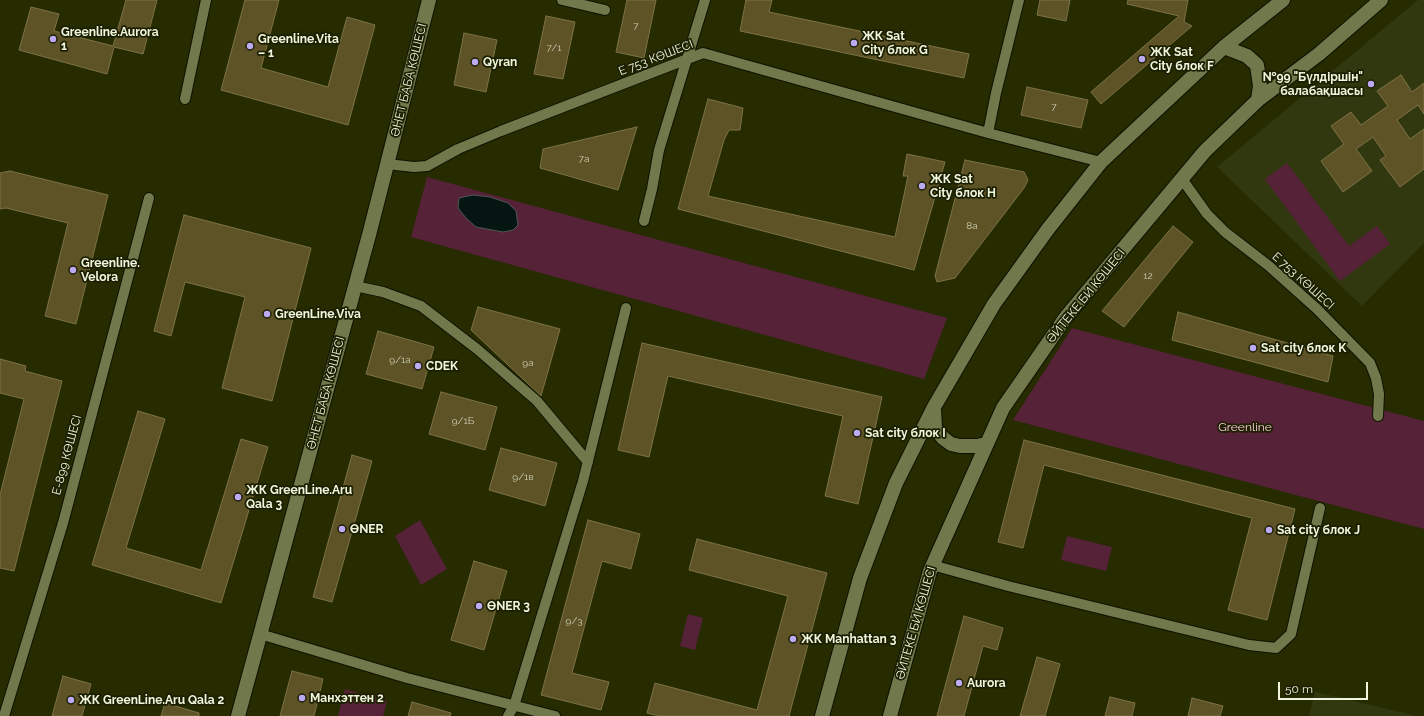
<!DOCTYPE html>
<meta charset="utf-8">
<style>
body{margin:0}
#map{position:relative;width:1424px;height:716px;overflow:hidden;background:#262b00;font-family:Raleway,sans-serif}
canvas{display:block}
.scale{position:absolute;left:1278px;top:682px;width:90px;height:18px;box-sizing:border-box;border:2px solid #f0f5dd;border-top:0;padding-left:5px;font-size:12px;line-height:14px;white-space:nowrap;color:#f0f5dd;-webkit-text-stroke:3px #1c2001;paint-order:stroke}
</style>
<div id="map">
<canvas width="1424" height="716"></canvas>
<div class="scale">50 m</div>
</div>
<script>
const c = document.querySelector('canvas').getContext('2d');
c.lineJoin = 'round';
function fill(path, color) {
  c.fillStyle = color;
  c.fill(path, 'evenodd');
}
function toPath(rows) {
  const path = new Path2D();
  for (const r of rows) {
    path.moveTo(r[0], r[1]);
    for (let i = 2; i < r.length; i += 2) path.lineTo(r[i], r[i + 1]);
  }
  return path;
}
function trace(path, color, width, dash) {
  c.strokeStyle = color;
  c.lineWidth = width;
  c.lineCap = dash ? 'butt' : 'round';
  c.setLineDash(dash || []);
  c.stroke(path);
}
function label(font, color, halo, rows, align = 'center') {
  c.font = font + ' Raleway,sans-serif';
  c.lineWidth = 3.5;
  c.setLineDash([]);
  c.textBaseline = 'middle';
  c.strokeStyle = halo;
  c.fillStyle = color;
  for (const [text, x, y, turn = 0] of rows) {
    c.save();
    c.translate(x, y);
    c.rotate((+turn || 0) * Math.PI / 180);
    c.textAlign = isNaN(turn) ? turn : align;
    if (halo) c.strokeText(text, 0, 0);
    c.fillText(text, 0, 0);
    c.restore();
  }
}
const built = toPath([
 [1418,0,1424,0,1424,243,1362,306,1217,167],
 [1315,692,1316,692,1417,716,1309,716]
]);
const green = toPath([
 [1287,163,1349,246,1377,226,1390,244,1340,281,1265,179],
 [427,177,947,318,924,379,411,237],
 [1072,328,1424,421,1424,529,1013,420],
 [420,520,447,569,421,585,395,536],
 [1067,536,1112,547,1106,571,1061,560],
 [688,614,703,618,695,650,680,646],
 [345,689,387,701,383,716,338,716]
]);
const water = toPath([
 [473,195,490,197,508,203,516,211,518,225,513,230,503,232,476,227,466,218,458,208,459,198,473,195]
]);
const building = toPath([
 [126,0,157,0,143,54,114,47,107,74,19,50,31,7,59,14,54,31,113,46,126,0],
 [245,0,279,0,261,68,328,87,347,17,375,25,348,125,221,90,245,0],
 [627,0,656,0,644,58,616,52,627,0],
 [746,0,772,0,769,12,969,54,964,78,740,31,746,0],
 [1040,0,1070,0,1066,21,1037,15,1040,0],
 [1128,0,1188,0,1184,22,1192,26,1101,104,1091,92,1179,16,1127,4,1128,0],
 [546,16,575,22,563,79,534,74,546,16],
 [464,33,497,40,486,92,454,85,464,33],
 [1401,75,1412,92,1424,83,1424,114,1418,105,1397,120,1410,139,1424,129,1424,169,1400,187,1380,160,1386,156,1373,137,1356,149,1372,171,1343,192,1321,161,1344,144,1331,126,1351,112,1361,125,1388,106,1377,91,1401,75],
 [1027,87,1088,100,1081,128,1021,115,1027,87],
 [708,99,743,108,740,130,729,130,724,140,708,196,895,237,908,176,903,176,907,154,945,162,914,270,678,209,708,99],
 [637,127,618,190,540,168,543,149,637,127],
 [965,160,1024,172,1028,180,1024,188,955,278,937,282,935,276,965,160],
 [10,171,108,195,76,324,45,316,68,223,6,208,0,209,0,173,10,171],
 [184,215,311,248,272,401,222,388,245,297,185,282,171,336,154,331,184,215],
 [1173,226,1193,242,1124,327,1102,311,1173,226],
 [478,307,560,329,541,396,471,330,478,307],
 [1178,312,1333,356,1328,382,1172,340,1178,312],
 [378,331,434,347,422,389,366,374,378,331],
 [642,343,882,397,858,504,825,496,843,416,668,376,649,457,618,450,642,343],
 [0,359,26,366,25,371,62,381,14,571,0,568,0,495,24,399,0,393,0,359],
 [441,392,497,407,485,450,429,434,441,392],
 [138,411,165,419,126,548,201,570,241,439,268,447,221,603,92,565,138,411],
 [1024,440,1295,509,1267,620,1228,610,1252,518,1044,465,1023,548,998,542,1024,440],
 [501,448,557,463,545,506,489,490,501,448],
 [352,455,372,461,332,602,313,597,352,455],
 [588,520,640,534,631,569,602,561,572,673,609,682,601,710,541,695,588,520],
 [697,539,827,573,789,716,659,716,647,713,655,683,757,710,788,596,689,570,697,539],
 [474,561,507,571,484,650,451,640,474,561],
 [964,616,1003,628,997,650,983,646,964,716,937,716,964,616],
 [1037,657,1060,664,1045,716,1020,716,1037,657],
 [292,671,323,679,314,716,280,716,292,671],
 [63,676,91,684,82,716,52,716,63,676],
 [1110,697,1135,703,1132,716,1105,716,1110,697],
 [1192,698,1223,706,1220,716,1188,716,1192,698],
 [412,702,451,713,450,716,408,716,412,702],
 [165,703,199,713,199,716,161,716,165,703]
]);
const street = toPath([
 [562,0,605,10],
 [1019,0,996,93,988,133,1101,162],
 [185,99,206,0],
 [387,164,414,167,427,166,458,149,501,131,703,53,988,133],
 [1182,179,1207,214,1225,232,1269,266,1317,309,1370,363,1376,378,1379,394,1378,416],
 [644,221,652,189,659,150,705,0],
 [355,286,383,292,421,306,477,349,537,401,588,462],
 [932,565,1008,586,1249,645,1276,648,1291,634,1320,508],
 [260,634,407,678,555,716],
 [4,716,63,523,149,198],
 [508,716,514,706,583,481,626,308]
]);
const secondary = toPath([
 [1224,47,1247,56,1257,65,1260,86,1258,100],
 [934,409,935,428,943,438,951,444,960,446,977,446,986,444],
 [238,716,369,235,429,0],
 [822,716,860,578,896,483,934,407,994,304,1048,229,1101,162,1224,47,1283,0],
 [890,716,930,571,1003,408,1066,317,1205,151,1258,100,1319,54,1381,0]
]);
const markers = [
 [53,39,4,"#bea9f5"],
 [854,43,4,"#bea9f5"],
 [250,46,4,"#bea9f5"],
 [1142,59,4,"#bea9f5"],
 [475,62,4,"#bea9f5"],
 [1371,84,4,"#bea9f5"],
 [922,186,4,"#bea9f5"],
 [73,270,4,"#bea9f5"],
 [267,314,4,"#bea9f5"],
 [1253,348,4,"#bea9f5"],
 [418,366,4,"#bea9f5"],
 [857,433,4,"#bea9f5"],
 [238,497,4,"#bea9f5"],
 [342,529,4,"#bea9f5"],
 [1269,530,4,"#bea9f5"],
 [479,606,4,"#bea9f5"],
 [793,639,4,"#bea9f5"],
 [959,683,4,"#bea9f5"],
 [302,698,4,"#bea9f5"],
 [71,700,4,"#bea9f5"]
];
const numberNames = [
 ["7",636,26],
 ["7/1",554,48],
 ["7",1054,107],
 ["7а",584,159],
 ["8а",972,226],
 ["12",1148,276],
 ["9/1а",400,360],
 ["9а",528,363],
 ["9/1Б",463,421],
 ["9/1в",523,477],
 ["9/3",574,621]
];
const poiNames = [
 ["Greenline.Aurora",61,32],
 ["1",61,46],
 ["ЖК Sat",862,36],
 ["City блок G",862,50],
 ["Greenline.Vita",258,39],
 ["– 1",258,53],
 ["ЖК Sat",1150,52],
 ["City блок F",1150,66],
 ["Qyran",483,62],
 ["№99 \"Бүлдіршін\"",1363,77,"right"],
 ["балабақшасы",1363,91,"right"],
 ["ЖК Sat",930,179],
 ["City блок H",930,193],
 ["Greenline.",81,263],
 ["Velora",81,277],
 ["GreenLine.Viva",275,314],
 ["Sat city блок K",1261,348],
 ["CDEK",426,366],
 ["Sat city блок I",865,433],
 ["ЖК GreenLine.Aru",246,490],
 ["Qala 3",246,504],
 ["ӨNER",350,529],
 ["Sat city блок J",1277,530],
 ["ӨNER 3",487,606],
 ["ЖК Manhattan 3",801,639],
 ["Aurora",967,683],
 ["Манхэттен 2",310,698],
 ["ЖК GreenLine.Aru Qala 2",79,700]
];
const streetNames = [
 ["Е 753 КӨШЕСІ",656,58,-21],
 ["ӘНЕТ БАБА КӨШЕСІ",409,80,-76],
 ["Е 753 КӨШЕСІ",1303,281,42],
 ["ӘЙТЕКЕ БИ КӨШЕСІ",1086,296,-51],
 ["ӘНЕТ БАБА КӨШЕСІ",326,393,-75],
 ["Е-899 КӨШЕСІ",67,455,-75],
 ["ӘЙТЕКЕ БИ КӨШЕСІ",916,623,-74]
];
const parkNames = [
 ["Greenline",1245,427]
];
fill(built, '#31370f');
fill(green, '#552237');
fill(water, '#051511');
trace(water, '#4c584e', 1);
fill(building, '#5d5327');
trace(building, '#7d7346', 1);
trace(street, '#0f1200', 12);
trace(secondary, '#0f1200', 16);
trace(street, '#70784c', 10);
trace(secondary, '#70784c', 14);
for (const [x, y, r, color] of markers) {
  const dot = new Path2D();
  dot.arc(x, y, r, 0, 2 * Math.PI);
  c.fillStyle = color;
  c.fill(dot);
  trace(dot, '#1c2001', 1.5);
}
label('10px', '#cbccb0', null, numberNames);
label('bold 12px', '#f0f5dd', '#1c2001', poiNames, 'left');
label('12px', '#f0f5dd', '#1c2001', streetNames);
label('12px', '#fecbdc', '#1c2001', parkNames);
</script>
